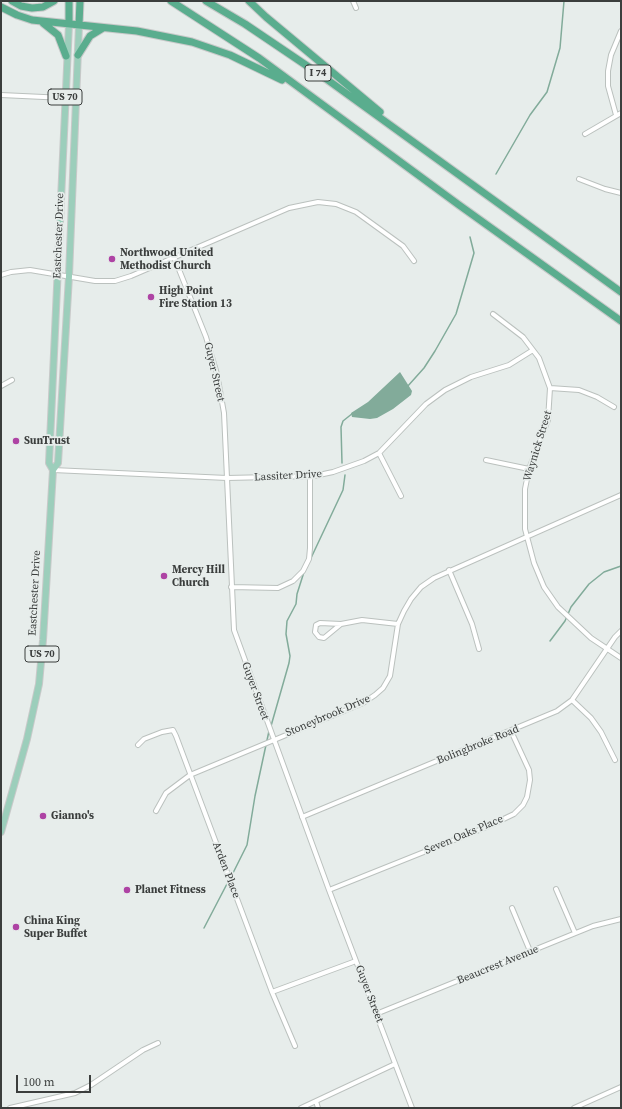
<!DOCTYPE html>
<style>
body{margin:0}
#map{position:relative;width:622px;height:1109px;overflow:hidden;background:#e7edeb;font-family:"Source Serif 4",serif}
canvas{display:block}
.frame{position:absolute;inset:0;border:2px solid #3b3e3d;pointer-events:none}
.scale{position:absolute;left:16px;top:1075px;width:75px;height:18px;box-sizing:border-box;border:2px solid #3b3e3d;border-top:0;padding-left:5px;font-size:12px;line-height:14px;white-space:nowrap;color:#3b3e3d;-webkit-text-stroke:3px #e7edeb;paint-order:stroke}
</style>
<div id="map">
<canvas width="622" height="1109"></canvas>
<div class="frame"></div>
<div class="scale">100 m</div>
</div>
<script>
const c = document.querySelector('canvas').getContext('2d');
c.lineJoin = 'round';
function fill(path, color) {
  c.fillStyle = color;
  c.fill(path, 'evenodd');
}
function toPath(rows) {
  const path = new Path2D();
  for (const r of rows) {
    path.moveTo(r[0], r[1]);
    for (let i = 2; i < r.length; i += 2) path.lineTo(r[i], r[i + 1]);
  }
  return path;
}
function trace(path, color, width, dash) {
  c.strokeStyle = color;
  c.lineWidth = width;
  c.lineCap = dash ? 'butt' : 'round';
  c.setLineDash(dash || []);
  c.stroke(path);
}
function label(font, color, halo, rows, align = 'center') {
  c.font = font + ' "Source Serif 4",serif';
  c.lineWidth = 3.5;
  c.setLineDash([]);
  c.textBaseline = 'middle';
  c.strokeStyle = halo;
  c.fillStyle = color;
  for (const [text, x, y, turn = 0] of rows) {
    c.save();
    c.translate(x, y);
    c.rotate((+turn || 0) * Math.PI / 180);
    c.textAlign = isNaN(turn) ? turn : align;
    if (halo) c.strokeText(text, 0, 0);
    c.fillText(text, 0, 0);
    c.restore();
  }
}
const water = toPath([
 [400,372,412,391,411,395,393,409,377,418,370,419,352,417,351,413,368,402]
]);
const stream = toPath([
 [496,174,530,115,547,92,560,48,564,1],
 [407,387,424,368,435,351,456,314,474,253,470,237],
 [342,463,341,427,343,421,353,413],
 [311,558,343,490,345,475],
 [550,641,565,621,571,607,589,584,604,572,621,566],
 [271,726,289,663,290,656,286,634,287,621,296,604,297,594,304,572],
 [231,877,247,845,255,796,269,731],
 [204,928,229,880]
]);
const street = toPath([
 [353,1,356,8],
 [1,95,65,98],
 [616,115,608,86,608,71,611,55,621,31],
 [585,134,621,113],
 [579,179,605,189,621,193],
 [174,257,206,337,217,374,224,413,234,630,329,890,412,1108],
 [1,275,11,272,30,270,95,281,115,281,131,276,289,208,318,202,336,204,356,212,403,246,414,261],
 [493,314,523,337,539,358,550,388,548,420,529,469,525,489,525,529,534,563,544,587,558,607,591,638,621,658],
 [1,386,12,380],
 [550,388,579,390,597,397,614,407],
 [379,453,401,496],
 [486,460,529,469],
 [53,470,227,478,314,476,333,472,364,461,379,453,426,404,445,390,471,377,509,365,533,350],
 [449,570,472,624,479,649],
 [231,587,278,588,293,581,303,571,309,559,310,548,310,477],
 [341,624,320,623,316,625,315,632,319,637,324,638,341,624,362,620,398,624],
 [572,700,591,718,601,732,615,760],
 [138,745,144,739,162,732,173,730,176,736,272,992,295,1046],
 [156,811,166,793,190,775,363,703,375,695,383,688,390,676,398,624,404,611,411,599,421,587,434,578,621,495],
 [302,817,557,711,572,700,615,637,621,631],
 [556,889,575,933],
 [329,890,489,826,514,814,523,805,527,797,530,780,529,770,511,731],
 [512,908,530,951],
 [272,992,356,961],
 [376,1014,593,926,621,919],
 [316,1101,318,1108],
 [10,1108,75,1093,91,1085,143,1050,158,1043],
 [301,1108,395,1064],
 [574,1108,621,1087]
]);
const primary = toPath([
 [53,470,58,463,69,276,79,25],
 [1,832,27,739,39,684,43,640,53,470,49,463,69,24]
]);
const highway = toPath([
 [12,1,21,6,32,8,43,7,54,1],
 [171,1,259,58,459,205,621,321],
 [206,1,245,24,325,78,621,292],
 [249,1,266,17,380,112],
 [1,7,17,15,32,20,137,31,192,42,230,55,282,80],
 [43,23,58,35,66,56],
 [69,24,69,1],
 [79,25,80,1],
 [78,55,90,36,103,28]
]);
const markers = [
 [112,259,4,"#ae43a4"],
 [151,297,4,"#ae43a4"],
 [16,441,4,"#ae43a4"],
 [164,576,4,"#ae43a4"],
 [43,816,4,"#ae43a4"],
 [127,890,4,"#ae43a4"],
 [16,927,4,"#ae43a4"]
];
const shields = [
 [318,73,26],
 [65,97,34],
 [42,654,34]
];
const shieldNames = [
 ["I 74",318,73],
 ["US 70",65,97],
 ["US 70",42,654]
];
const streetNames = [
 ["Eastchester Drive",59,236,-88],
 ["Guyer Street",214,372,77],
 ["Waynick Street",538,446,-73],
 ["Lassiter Drive",288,476,-3],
 ["Eastchester Drive",35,593,-87],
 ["Guyer Street",255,691,70],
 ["Stoneybrook Drive",328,716,-23],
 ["Bolingbroke Road",478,745,-22],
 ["Seven Oaks Place",464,835,-23],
 ["Arden Place",226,870,69],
 ["Beaucrest Avenue",498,965,-22],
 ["Guyer Street",369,994,69]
];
const poiNames = [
 ["Northwood United",120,253],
 ["Methodist Church",120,266],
 ["High Point",159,291],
 ["Fire Station 13",159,304],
 ["SunTrust",24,441],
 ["Mercy Hill",172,570],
 ["Church",172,583],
 ["Gianno's",51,816],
 ["Planet Fitness",135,890],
 ["China King",24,921],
 ["Super Buffet",24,934]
];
fill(water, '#82ab9a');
trace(stream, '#82ab9a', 1.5);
trace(street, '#bbc1be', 6);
trace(primary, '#c8c9c9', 8);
trace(highway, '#c8c9c9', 9);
trace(street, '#fff', 4);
trace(primary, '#9ccebb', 6);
trace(highway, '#5aad8e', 7);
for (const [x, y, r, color] of markers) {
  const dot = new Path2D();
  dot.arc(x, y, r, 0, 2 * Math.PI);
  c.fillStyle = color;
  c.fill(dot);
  trace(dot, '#e7edeb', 1.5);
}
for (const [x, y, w] of shields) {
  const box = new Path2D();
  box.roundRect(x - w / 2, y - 8, w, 16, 3);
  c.fillStyle = '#e7edeb';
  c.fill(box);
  trace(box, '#3b3e3d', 1);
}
label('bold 10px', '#3b3e3d', null, shieldNames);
label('11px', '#3b3e3d', '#e7edeb', streetNames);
label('bold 11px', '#3b3e3d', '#e7edeb', poiNames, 'left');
</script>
